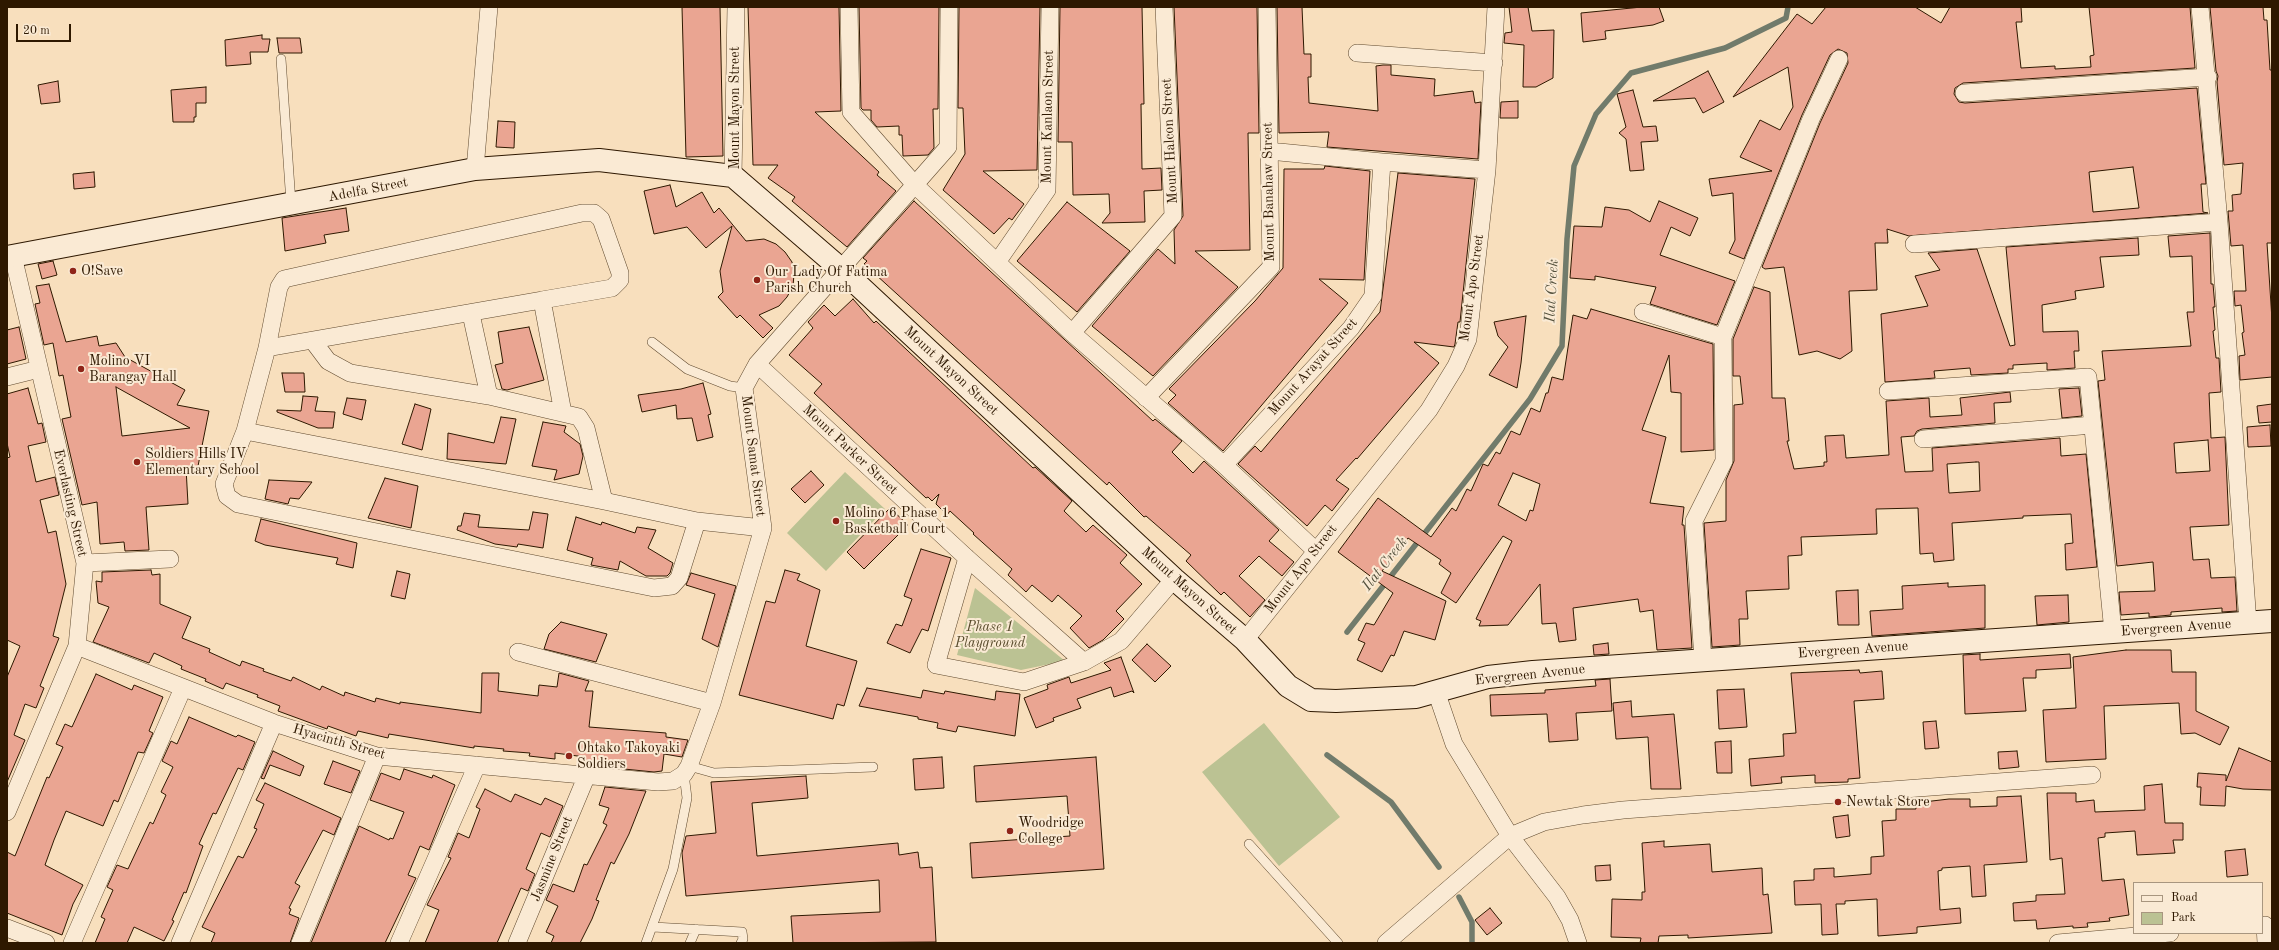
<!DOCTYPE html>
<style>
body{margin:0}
#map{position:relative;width:2279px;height:950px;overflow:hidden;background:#f8dfbd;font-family:"Old Standard TT",serif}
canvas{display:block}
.frame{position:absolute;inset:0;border:8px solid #2e1800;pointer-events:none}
.legend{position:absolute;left:2133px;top:882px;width:130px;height:52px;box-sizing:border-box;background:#faead4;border:1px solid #a8967f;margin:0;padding:5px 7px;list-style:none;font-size:12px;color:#2e1800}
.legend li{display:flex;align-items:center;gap:8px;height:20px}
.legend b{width:20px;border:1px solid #a8967f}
.scale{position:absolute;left:16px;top:24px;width:55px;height:18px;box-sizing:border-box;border:2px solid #2e1800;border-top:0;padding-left:5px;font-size:12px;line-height:14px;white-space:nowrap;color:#2e1800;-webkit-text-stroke:3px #faead4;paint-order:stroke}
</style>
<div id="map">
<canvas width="2279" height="950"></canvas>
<div class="frame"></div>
<ul class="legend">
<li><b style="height:5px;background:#faead4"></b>Road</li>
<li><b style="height:11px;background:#bbc293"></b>Park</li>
</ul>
<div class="scale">20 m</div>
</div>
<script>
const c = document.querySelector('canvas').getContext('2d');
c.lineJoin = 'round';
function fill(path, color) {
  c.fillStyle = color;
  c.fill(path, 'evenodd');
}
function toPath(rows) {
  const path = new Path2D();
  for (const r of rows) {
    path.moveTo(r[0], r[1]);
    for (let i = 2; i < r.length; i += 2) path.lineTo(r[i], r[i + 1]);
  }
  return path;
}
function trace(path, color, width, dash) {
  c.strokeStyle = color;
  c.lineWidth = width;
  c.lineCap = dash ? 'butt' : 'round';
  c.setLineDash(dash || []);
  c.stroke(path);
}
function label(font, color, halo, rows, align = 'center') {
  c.font = font + ' "Old Standard TT",serif';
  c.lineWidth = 4;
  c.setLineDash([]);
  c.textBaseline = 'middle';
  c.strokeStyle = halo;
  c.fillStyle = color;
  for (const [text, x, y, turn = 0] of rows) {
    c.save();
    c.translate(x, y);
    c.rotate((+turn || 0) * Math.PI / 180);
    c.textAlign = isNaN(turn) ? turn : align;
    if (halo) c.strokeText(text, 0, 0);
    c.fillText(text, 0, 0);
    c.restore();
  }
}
const green = toPath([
 [845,472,885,509,826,571,787,533],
 [975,588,1065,661,1021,670,957,655],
 [1264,723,1340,817,1279,866,1202,772]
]);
const stream = toPath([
 [1347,632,1530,399,1562,346,1567,239,1574,166,1596,114,1631,73,1725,48,1786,18,1788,7],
 [1327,755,1391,802,1439,867],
 [1459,897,1472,922,1472,943]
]);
const building = toPath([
 [682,7,720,7,723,156,686,157,682,7],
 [748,7,839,7,841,111,815,112,879,172,877,175,896,191,847,247,792,201,795,197,768,178,778,165,753,165,748,7],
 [859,7,939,7,938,109,933,109,934,148,928,155,903,156,902,135,899,135,899,126,877,127,871,120,871,110,863,110,861,108,859,7],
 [959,7,1040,7,1037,170,983,171,1024,204,1012,220,1009,218,994,234,943,190,965,154,963,108,958,108,959,7],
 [1060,7,1142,7,1144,104,1141,104,1142,169,1161,168,1162,190,1144,191,1145,222,1102,223,1110,213,1109,194,1073,195,1072,142,1058,142,1060,7],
 [1174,7,1257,7,1259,133,1248,133,1250,250,1195,251,1238,287,1153,376,1092,326,1158,249,1175,264,1174,230,1183,216,1174,7],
 [1277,7,1302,7,1304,54,1311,54,1311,77,1308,77,1309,103,1378,111,1376,66,1383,65,1391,65,1391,75,1435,79,1434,96,1473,91,1475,103,1481,102,1478,159,1327,147,1329,132,1279,133,1277,7],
 [1509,7,1528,7,1532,31,1554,30,1553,78,1536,87,1523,87,1524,45,1504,43,1505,33,1512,32,1509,7],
 [1642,7,1659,7,1664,21,1653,25,1605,31,1606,39,1583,42,1581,13,1642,7],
 [1826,7,1915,7,1941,23,1950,7,2021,7,2022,22,2016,22,2021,68,2055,66,2055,69,2091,67,2090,56,2094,55,2089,7,2190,7,2195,68,1963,83,1955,88,1954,94,1959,102,1965,103,2197,88,2206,184,2201,184,2203,212,2208,213,1909,236,1887,229,1888,243,1875,243,1877,290,1849,291,1852,351,1840,359,1817,351,1799,355,1784,267,1765,269,1762,267,1820,123,1848,63,1847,53,1838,49,1830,55,1802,115,1744,259,1729,253,1735,240,1733,193,1712,196,1709,179,1772,171,1740,157,1760,120,1780,130,1793,107,1788,67,1733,97,1797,14,1812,24,1826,7],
 [2133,167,2139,208,2093,212,2089,172,2133,167],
 [2210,7,2263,7,2264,20,2267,20,2270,70,2272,70,2272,243,2267,243,2272,320,2272,377,2240,380,2239,356,2245,355,2242,333,2244,332,2241,305,2235,306,2234,291,2246,291,2243,245,2231,246,2228,211,2233,211,2232,195,2241,194,2243,163,2224,165,2217,82,2218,76,2216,71,2210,7],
 [262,35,262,39,270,39,268,52,250,52,251,64,226,66,225,40,262,35],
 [277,38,300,38,302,53,279,53,277,38],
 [1708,71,1724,102,1703,113,1695,98,1653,101,1708,71],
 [58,81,60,102,41,104,38,85,58,81],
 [206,87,206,103,196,103,196,117,194,117,194,122,173,122,171,90,206,87],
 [1633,90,1643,127,1656,126,1658,141,1641,142,1644,170,1630,171,1626,139,1619,133,1626,127,1617,94,1633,90],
 [1518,101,1518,118,1500,118,1501,102,1518,101],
 [498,121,515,122,514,148,496,147,498,121],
 [1325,166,1370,171,1364,280,1319,279,1348,303,1223,451,1168,403,1176,395,1169,389,1255,301,1283,268,1284,169,1324,169,1325,166],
 [94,172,95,187,74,189,73,174,94,172],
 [1398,173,1475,179,1460,322,1458,322,1455,344,1454,347,1414,342,1439,363,1357,459,1356,458,1336,480,1349,489,1332,511,1325,505,1307,526,1238,464,1255,446,1261,452,1380,312,1398,173],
 [670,185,676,207,702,192,714,213,719,208,746,241,764,239,776,244,785,252,792,262,794,274,793,286,787,297,779,306,759,315,773,328,763,338,740,315,737,318,718,297,723,292,720,271,732,226,706,248,687,227,654,234,644,191,670,185],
 [914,201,1153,421,1155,419,1182,441,1172,452,1193,473,1204,461,1279,530,1269,541,1294,562,1282,576,1259,556,1239,576,1265,600,1250,617,1224,592,1221,595,1186,561,1191,555,1146,516,1144,517,1109,482,1107,485,864,264,867,261,863,258,914,201],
 [1659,201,1698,218,1690,236,1671,227,1660,255,1735,281,1717,325,1650,304,1656,287,1595,276,1595,280,1570,278,1574,226,1602,227,1605,207,1629,210,1650,222,1659,201],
 [1067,202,1130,251,1077,312,1017,261,1067,202],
 [346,208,349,231,324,235,326,243,285,251,282,218,346,208],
 [2210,233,2211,284,2213,284,2215,307,2213,307,2215,330,2213,331,2216,358,2219,358,2221,392,2209,393,2211,438,2225,437,2229,525,2190,527,2193,560,2209,559,2211,578,2235,577,2237,611,2222,612,2222,608,2171,612,2171,615,2149,617,2149,613,2121,615,2119,592,2155,591,2153,562,2117,566,2098,381,2105,380,2102,351,2191,346,2187,312,2194,312,2192,256,2170,257,2168,236,2210,233],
 [2208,440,2210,471,2176,473,2174,443,2208,440],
 [2138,238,2139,255,2100,257,2104,287,2075,291,2076,299,2042,305,2043,332,2078,331,2079,351,2074,351,2075,368,2047,370,2047,363,2013,365,2013,369,2008,369,2008,373,1971,375,1970,368,1934,371,1935,378,1885,382,1881,314,1928,306,1915,276,1940,270,1928,253,1977,249,2010,346,2015,345,2006,247,2138,238],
 [53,261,57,275,42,279,38,264,53,261],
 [49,284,66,342,97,336,99,346,116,343,125,357,185,390,177,405,209,411,197,471,186,468,188,504,146,507,149,550,125,551,124,542,100,544,97,502,82,505,62,419,71,417,63,375,59,376,53,343,44,345,35,304,40,303,36,286,49,284],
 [116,387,170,417,190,428,122,436,116,387],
 [1754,287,1770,292,1772,398,1785,398,1789,441,1787,441,1794,469,1824,466,1824,462,1827,462,1825,436,1844,435,1846,458,1889,455,1886,401,1929,398,1930,417,1962,415,1960,398,2010,392,2011,402,1994,403,1995,423,1922,429,1917,431,1914,436,1901,437,1905,472,1933,471,1932,448,2060,438,2061,456,2086,454,2097,567,2066,570,2065,544,2073,543,2071,514,2023,516,2023,518,1952,523,1954,560,1934,562,1933,553,1920,554,1918,508,1876,509,1877,534,1801,537,1802,555,1788,556,1789,589,1746,591,1748,619,1739,619,1740,645,1712,647,1704,523,1726,521,1726,480,1734,461,1734,405,1743,404,1740,376,1733,376,1733,339,1754,287],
 [1976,462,1979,462,1980,491,1949,493,1947,464,1976,462],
 [853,299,874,323,876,321,1033,468,1035,467,1072,501,1064,511,1086,532,1093,525,1127,555,1120,563,1142,584,1116,611,1124,619,1103,640,1089,648,1070,628,1082,616,1058,595,1052,602,1032,585,1026,592,1008,575,1012,569,973,534,974,533,950,511,947,515,936,504,939,494,932,501,928,497,926,498,814,393,822,384,789,355,813,328,808,322,824,305,835,316,853,299],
 [1591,309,1713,344,1714,450,1681,452,1681,393,1671,392,1669,355,1642,430,1666,437,1650,503,1684,507,1682,525,1684,525,1692,648,1657,650,1653,610,1640,612,1638,599,1573,608,1576,640,1559,642,1556,623,1542,624,1540,584,1508,625,1479,626,1481,621,1476,619,1512,541,1503,536,1456,603,1441,593,1451,573,1439,564,1441,560,1408,538,1382,571,1446,601,1435,640,1404,631,1394,656,1391,655,1382,672,1357,660,1365,643,1358,640,1366,623,1374,625,1393,593,1338,552,1378,498,1431,537,1452,508,1456,511,1467,489,1471,491,1483,464,1488,466,1496,452,1500,454,1511,431,1520,435,1531,408,1540,412,1546,393,1548,393,1552,377,1563,380,1573,315,1587,319,1591,309],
 [1513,473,1540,484,1533,511,1530,510,1526,521,1498,505,1513,473],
 [1526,316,1521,363,1517,388,1489,375,1508,347,1498,336,1494,322,1526,316],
 [19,327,26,359,7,364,7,330,19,327],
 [529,327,544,380,507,390,502,389,495,365,503,363,498,332,529,327],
 [282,373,304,373,305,392,285,392,282,373],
 [703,383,711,414,708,415,713,437,697,441,692,418,677,419,676,405,642,412,638,395,681,389,703,383],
 [28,388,38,424,42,423,46,442,28,446,36,482,55,477,59,495,40,500,48,533,56,531,66,584,53,636,59,638,40,686,44,688,36,708,25,704,14,735,25,740,7,782,7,677,20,646,7,640,7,458,10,457,7,443,7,394,28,388],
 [2079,388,2082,416,2062,418,2059,389,2079,388],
 [303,396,318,397,315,411,335,412,333,428,318,428,277,412,277,410,301,411,303,396],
 [347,398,366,400,362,420,343,414,347,398],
 [415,404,431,409,422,450,402,444,415,404],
 [2272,404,2272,422,2259,423,2257,406,2272,404],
 [501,417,516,419,506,464,447,459,448,433,494,443,501,417],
 [543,422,566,426,564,432,580,444,583,456,579,474,554,480,557,470,532,466,543,422],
 [2270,425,2271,446,2248,447,2247,427,2270,425],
 [811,471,824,485,805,503,791,489,811,471],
 [385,478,418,486,411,528,368,518,385,478],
 [269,480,312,482,299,499,290,498,288,504,265,499,269,480],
 [890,508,908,525,864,569,847,552,890,508],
 [533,512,548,514,543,548,518,544,517,547,495,544,457,530,458,526,461,526,464,513,480,515,478,527,529,530,533,512],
 [576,517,601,525,602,522,635,533,637,527,656,530,648,548,673,563,670,573,667,576,646,576,620,561,618,570,591,565,593,558,567,550,576,517],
 [261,519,357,543,353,568,336,564,338,558,265,545,255,541,261,519],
 [921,549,951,558,928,631,922,629,910,653,887,643,896,624,902,626,912,599,904,596,921,549],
 [151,570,152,575,160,574,160,604,191,617,182,638,210,649,209,652,240,666,242,661,264,669,263,671,291,681,293,677,320,690,322,686,344,696,345,692,375,702,376,698,400,704,400,702,481,713,482,673,499,673,498,691,538,696,539,685,557,687,559,673,589,681,585,691,593,691,589,727,666,733,666,737,688,740,682,757,664,754,662,771,654,772,584,765,585,757,555,753,555,759,529,756,530,753,503,751,504,749,474,746,474,748,389,734,388,738,358,731,356,736,328,726,327,729,278,711,280,706,257,697,258,695,226,683,223,689,205,681,206,679,181,669,182,666,154,653,149,663,93,642,109,607,98,603,96,581,102,582,102,572,151,570],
 [785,570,800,574,797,580,820,590,806,646,857,661,844,706,837,704,833,719,739,695,766,601,775,603,785,570],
 [397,571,410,574,405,599,391,596,397,571],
 [691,573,736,586,718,647,702,639,715,594,686,585,691,573],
 [1948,583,1948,587,1985,585,1985,628,1872,636,1870,611,1903,609,1902,586,1948,583],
 [1858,590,1859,625,1838,625,1836,591,1858,590],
 [2068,595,2069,622,2037,625,2035,596,2068,595],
 [561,622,607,634,596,662,544,649,549,634,561,622],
 [1608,643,1609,654,1594,655,1593,645,1608,643],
 [1147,644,1171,666,1155,682,1132,660,1147,644],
 [2126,650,2171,650,2172,672,2196,672,2196,711,2229,727,2220,745,2195,733,2181,734,2179,703,2104,706,2106,759,2046,762,2043,710,2076,708,2073,657,2126,650],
 [1980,654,1980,660,2070,654,2071,668,2036,670,2036,678,2023,678,2026,711,1965,714,1963,655,1980,654],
 [1121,657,1134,693,1132,691,1114,697,1111,687,1077,699,1081,708,1053,718,1054,721,1036,728,1024,698,1048,689,1047,685,1069,677,1071,683,1111,670,1104,663,1121,657],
 [1859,670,1860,673,1882,671,1884,699,1854,701,1860,778,1848,779,1848,782,1815,783,1815,775,1781,777,1782,783,1751,786,1749,759,1784,756,1783,734,1796,733,1791,673,1859,670],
 [96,674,132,690,134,685,163,697,149,731,153,733,144,753,138,752,118,802,114,800,103,826,66,811,54,840,45,865,83,885,73,904,62,935,7,913,7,852,15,856,47,777,49,778,63,747,56,744,65,724,72,727,96,674],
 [1610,679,1612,711,1576,713,1578,740,1549,742,1547,714,1491,716,1490,695,1545,693,1545,690,1596,686,1595,680,1610,679],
 [867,688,921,698,923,690,944,694,945,691,995,700,996,691,1020,694,1015,736,958,726,956,732,937,728,938,723,918,719,918,717,859,706,867,688],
 [1744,689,1747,727,1719,729,1717,690,1744,689],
 [1631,701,1632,717,1674,714,1681,789,1651,789,1648,737,1616,739,1613,703,1631,701],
 [189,717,236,737,238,735,255,742,243,770,238,768,216,814,213,813,199,844,203,846,186,893,184,892,172,920,174,921,164,941,134,927,127,943,95,943,105,919,101,917,113,890,107,887,117,865,128,869,150,822,153,824,166,795,161,792,173,767,162,761,171,741,177,744,189,717],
 [1936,721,1939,748,1925,749,1923,722,1936,721],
 [1731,741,1732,773,1717,773,1715,742,1731,741],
 [2239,748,2272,762,2272,790,2243,789,2226,786,2225,806,2200,805,2201,787,2197,787,2198,773,2226,775,2226,781,2239,748],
 [273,751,304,766,300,776,270,765,264,779,261,778,273,751],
 [2017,751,2019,767,1999,769,1998,752,2017,751],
 [942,757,944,788,915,790,913,759,942,757],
 [1096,757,1104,869,972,878,970,843,1070,836,1067,796,976,802,974,766,1096,757],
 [333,761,360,771,351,793,324,784,333,761],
 [404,769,432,778,433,775,455,785,429,850,420,846,408,875,416,878,385,943,311,943,359,826,389,840,390,838,393,839,404,812,370,800,381,773,400,780,404,769],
 [806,776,808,798,752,803,757,856,898,843,899,855,918,852,920,868,932,867,936,942,793,943,791,916,880,912,879,880,686,896,682,853,686,836,716,833,711,782,806,776],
 [265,783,341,818,334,835,323,830,295,883,300,886,289,908,291,909,289,914,299,918,290,943,211,943,215,933,202,927,238,856,243,858,257,829,254,828,264,804,256,800,265,783],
 [2162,784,2165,823,2183,823,2183,840,2173,840,2175,853,2137,855,2135,831,2105,833,2105,837,2098,838,2102,881,2124,879,2129,915,2109,918,2110,921,2087,923,2088,927,2073,928,2073,926,2037,929,2036,920,2014,921,2013,903,2036,901,2036,895,2065,894,2062,858,2050,860,2047,793,2076,793,2076,802,2094,800,2095,812,2145,810,2144,786,2162,784],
 [605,787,646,791,629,834,614,864,611,862,596,900,599,901,592,919,580,943,551,943,554,936,546,932,558,906,546,900,553,884,574,892,584,864,587,865,607,825,603,823,609,808,599,805,605,787],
 [485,789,511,802,515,794,541,805,545,798,563,806,550,837,541,833,526,869,535,874,528,891,521,888,497,943,425,943,439,910,427,905,451,858,448,857,458,833,469,838,480,809,476,807,485,789],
 [2021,796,2027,862,1984,865,1986,896,1972,897,1970,866,1942,868,1942,870,1938,871,1940,910,1960,908,1961,923,1917,927,1917,933,1878,936,1877,899,1845,901,1845,904,1836,904,1838,934,1822,935,1821,904,1795,905,1794,881,1814,880,1814,869,1834,868,1834,877,1871,874,1871,857,1884,856,1882,821,1896,820,1896,809,1916,809,1915,803,1949,799,1970,799,1970,807,1997,806,1997,797,2021,796],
 [1848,815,1850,836,1836,838,1833,817,1848,815],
 [1664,841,1664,847,1710,844,1712,872,1762,868,1763,895,1768,894,1772,933,1688,938,1688,935,1659,936,1658,943,1640,943,1641,938,1611,937,1612,899,1642,900,1642,892,1645,892,1642,843,1664,841],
 [2245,849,2248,875,2227,877,2225,851,2245,849],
 [1610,865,1611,880,1596,881,1595,866,1610,865],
 [1490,908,1502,923,1487,935,1475,920,1490,908]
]);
const lane = toPath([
 [281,59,291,203],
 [652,342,687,369,730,386,744,388],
 [689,766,714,773,873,767],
 [1249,844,1338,943],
 [653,927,742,932,743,939,741,943],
 [646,943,673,869,687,798,684,774],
 [690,943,696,929]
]);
const street = toPath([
 [849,7,851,112,916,186,1072,333,1224,465,1315,550],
 [1357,53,1494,63],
 [1964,93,2208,77],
 [1269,151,1382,162,1487,170],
 [475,169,489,7],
 [733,176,736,7],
 [2219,222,2248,623],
 [1914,244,2219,222,2200,7],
 [998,261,1047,190,1050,7],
 [542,300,612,288,620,280,620,273,601,219,594,213,582,213,284,279,279,287,267,348,245,431,604,501,697,521,763,528],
 [1643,312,1723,337],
 [471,314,489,396],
 [1072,333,1173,216,1164,7],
 [313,341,328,361,350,373,489,396,579,417,586,428,604,501],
 [267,348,542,300,563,413],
 [757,364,967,558,1084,662],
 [7,377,39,369],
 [1888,391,2088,377,2113,632],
 [1146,398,1271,267,1267,7],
 [245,431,224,484,227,496,238,504,654,588,672,586,679,578,697,521],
 [1923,439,2093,425],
 [1224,465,1351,328,1373,296,1382,162],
 [967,558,936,665,1024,682,1084,662,1121,641,1174,579],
 [85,563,170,559],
 [1245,640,1429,410,1456,366,1468,339,1487,170,1496,7],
 [77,646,274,723,377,756,658,782,673,781,684,774,689,766,712,703,763,528,744,388,757,364,948,147,949,7],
 [518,652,712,703],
 [1703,661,1694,521,1724,461,1723,337,1811,119,1839,59],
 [1436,691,1454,744,1510,836,1557,897,1570,920,1578,943],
 [7,812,77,646,85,563,13,256],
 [2265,925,2266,943],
 [7,928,46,943],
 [72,943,183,688],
 [180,943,274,723],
 [300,943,377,756],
 [399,943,477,765],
 [517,943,587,775],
 [1386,943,1510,836,1544,822,1583,815,1623,810,2092,775],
 [2058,943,2170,933]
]);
const secondary = toPath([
 [7,257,475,169,599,160,733,176,842,270,1174,579,1245,640,1288,686,1311,700,1336,701,1416,697,1488,677,1533,672,2272,621]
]);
const markers = [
 [73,271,4,"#8f2418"],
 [757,280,4,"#8f2418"],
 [81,369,4,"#8f2418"],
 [137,462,4,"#8f2418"],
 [836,521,4,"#8f2418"],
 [569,756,4,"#8f2418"],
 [1838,802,4,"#8f2418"],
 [1010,831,4,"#8f2418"]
];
const streetNames = [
 ["Mount Mayon Street",735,108,-90],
 ["Mount Kanlaon Street",1048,117,-89],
 ["Mount Halcon Street",1170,141,-93],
 ["Adelfa Street",368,190,-11],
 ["Mount Banahaw Street",1269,192,-91],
 ["Mount Apo Street",1472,288,-82],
 ["Mount Arayat Street",1313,367,-48],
 ["Mount Mayon Street",951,371,43],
 ["Mount Parker Street",850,450,43],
 ["Mount Samat Street",753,456,83],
 ["Everlasting Street",70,503,77],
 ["Mount Apo Street",1301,569,-52],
 ["Mount Mayon Street",1189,591,42],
 ["Evergreen Avenue",2176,628,-4],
 ["Evergreen Avenue",1853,650,-4],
 ["Evergreen Avenue",1530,675,-6],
 ["Hyacinth Street",339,742,16],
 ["Jasmine Street",552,859,-68]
];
const poiNames = [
 ["O!Save",81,271],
 ["Our Lady Of Fatima",765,272],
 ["Parish Church",765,288],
 ["Molino VI",89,361],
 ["Barangay Hall",89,377],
 ["Soldiers Hills IV",145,454],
 ["Elementary School",145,470],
 ["Molino 6 Phase 1",844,513],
 ["Basketball Court",844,529],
 ["Ohtako Takoyaki",577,748],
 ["Soldiers",577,764],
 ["Newtak Store",1846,802],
 ["Woodridge",1018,823],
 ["College",1018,839]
];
const parkNames = [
 ["Phase 1",990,627],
 ["Playground",990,643]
];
const waterNames = [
 ["Ilat Creek",1552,291,-87],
 ["Ilat Creek",1385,564,-52]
];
fill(green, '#bbc293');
trace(stream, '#717b6b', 5.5);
fill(building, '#eaa592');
trace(building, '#2e1800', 1);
trace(lane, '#604a2f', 10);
trace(street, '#604a2f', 18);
trace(secondary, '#2e1800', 24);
trace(lane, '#faead4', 9);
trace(street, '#faead4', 17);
trace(secondary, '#faead4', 22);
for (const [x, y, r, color] of markers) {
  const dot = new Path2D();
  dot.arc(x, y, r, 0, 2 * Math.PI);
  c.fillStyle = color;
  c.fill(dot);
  trace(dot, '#faead4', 1.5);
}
label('14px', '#2e1800', '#faead4', streetNames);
label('14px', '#2e1800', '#faead4', poiNames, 'left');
label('italic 14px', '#584b2c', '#faead4', parkNames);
label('italic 15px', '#55523e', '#faead4', waterNames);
</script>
